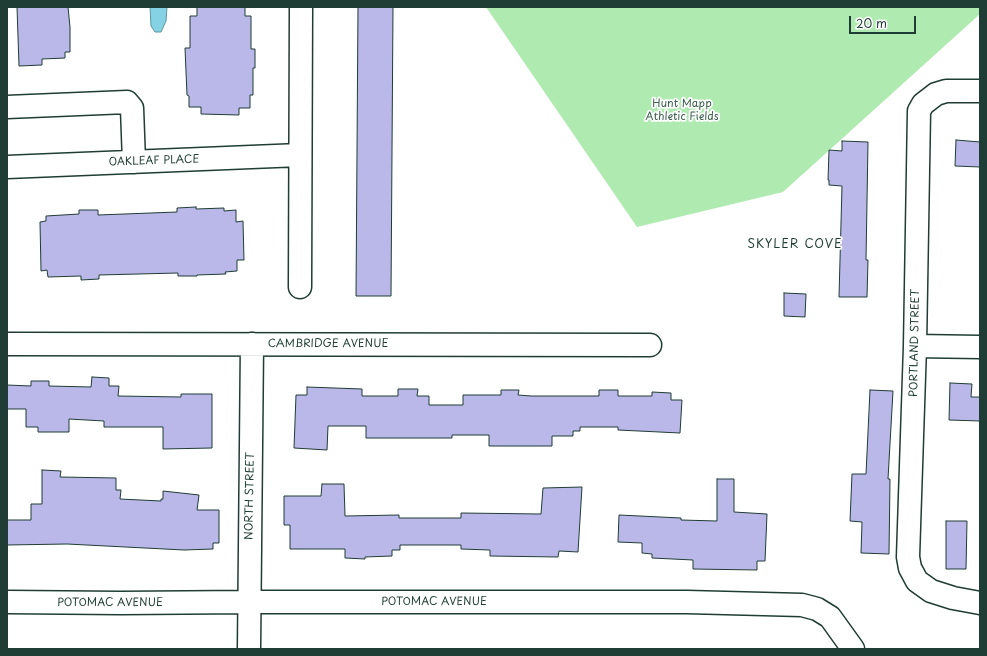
<!DOCTYPE html>
<style>
body{margin:0}
#map{position:relative;width:987px;height:656px;overflow:hidden;background:#fff;font-family:"Playpen Sans",sans-serif}
canvas{display:block}
.frame{position:absolute;inset:0;border:8px solid #1f3d34;pointer-events:none}
.scale{position:absolute;left:849px;top:16px;width:67px;height:18px;box-sizing:border-box;border:2px solid #1f3d34;border-top:0;padding-left:5px;font-size:12px;line-height:14px;white-space:nowrap;color:#1f3d34;-webkit-text-stroke:3px #fff;paint-order:stroke}
</style>
<div id="map">
<canvas width="987" height="656"></canvas>
<div class="frame"></div>
<div class="scale">20 m</div>
</div>
<script>
const c = document.querySelector('canvas').getContext('2d');
c.lineJoin = 'round';
function fill(path, color) {
  c.fillStyle = color;
  c.fill(path, 'evenodd');
}
function toPath(rows) {
  const path = new Path2D();
  for (const r of rows) {
    path.moveTo(r[0], r[1]);
    for (let i = 2; i < r.length; i += 2) path.lineTo(r[i], r[i + 1]);
  }
  return path;
}
function trace(path, color, width, dash) {
  c.strokeStyle = color;
  c.lineWidth = width;
  c.lineCap = dash ? 'butt' : 'round';
  c.setLineDash(dash || []);
  c.stroke(path);
}
function label(font, color, halo, rows, align = 'center') {
  c.font = font + ' "Playpen Sans",sans-serif';
  c.lineWidth = 3.5;
  c.setLineDash([]);
  c.textBaseline = 'middle';
  c.strokeStyle = halo;
  c.fillStyle = color;
  for (const [text, x, y, turn = 0] of rows) {
    c.save();
    c.translate(x, y);
    c.rotate((+turn || 0) * Math.PI / 180);
    c.textAlign = isNaN(turn) ? turn : align;
    if (halo) c.strokeText(text, 0, 0);
    c.fillText(text, 0, 0);
    c.restore();
  }
}
const green = toPath([
 [486,7,980,7,980,14,783,192,637,227]
]);
const water = toPath([
 [150,7,167,7,166,21,161,32,155,32,151,26,150,7]
]);
const building = toPath([
 [17,7,68,7,70,27,70,52,65,52,65,58,42,59,42,65,19,66,17,7],
 [197,7,245,7,245,16,251,16,251,49,255,49,255,68,253,68,253,95,250,95,250,108,239,108,239,115,201,114,201,107,189,107,189,96,187,95,185,48,190,48,190,16,197,16,197,7],
 [358,7,393,7,391,296,356,296,358,7],
 [956,140,980,142,980,167,955,166,956,140],
 [842,141,868,142,866,260,868,260,867,297,839,297,842,186,829,185,829,180,828,180,829,150,842,151,842,141],
 [196,207,196,209,224,208,224,211,236,210,236,222,243,221,244,260,237,260,237,271,225,272,226,274,197,275,197,276,178,276,178,273,99,275,99,279,81,280,81,276,48,277,47,270,41,271,40,222,46,221,46,216,79,214,79,210,98,210,98,215,177,212,177,208,196,207],
 [784,293,806,294,805,317,784,316,784,293],
 [92,377,109,378,109,386,119,386,118,396,181,397,181,394,212,394,212,448,163,449,163,427,104,427,104,421,69,419,69,432,38,432,38,427,26,427,26,409,7,409,7,385,31,386,31,381,49,381,49,386,91,387,92,377],
 [950,383,972,384,971,397,980,397,980,421,949,420,950,383],
 [307,387,362,389,362,396,398,396,398,389,418,389,417,396,429,396,429,405,463,405,463,395,501,395,501,390,519,390,518,395,531,396,599,396,599,390,618,390,618,396,652,396,652,392,671,393,671,400,682,400,680,433,618,430,618,427,580,427,580,431,573,431,573,436,552,436,552,446,489,446,489,435,452,435,452,438,366,438,366,426,328,426,327,450,294,448,296,395,307,395,307,387],
 [870,390,893,391,888,479,890,479,889,554,861,553,862,522,850,521,852,474,866,474,870,390],
 [42,470,61,471,60,477,116,478,116,490,121,490,120,499,161,501,161,499,163,499,163,491,199,495,197,510,219,510,219,543,213,543,213,549,184,550,67,544,7,545,7,520,31,520,31,504,42,504,42,470],
 [717,479,734,479,734,512,767,514,765,561,757,561,757,570,693,569,693,560,652,558,652,554,642,553,642,543,618,542,619,515,681,518,681,520,717,521,717,479],
 [322,484,344,484,345,516,399,515,399,518,461,518,461,513,541,514,543,488,582,487,578,552,559,551,558,557,490,556,490,550,461,549,461,545,400,545,400,550,392,550,392,556,365,557,365,559,345,558,345,549,290,549,290,525,284,525,284,496,321,496,322,484],
 [946,521,967,521,966,569,946,569,946,521]
]);
const minor = toPath([
 [980,91,946,91,936,94,923,104,919,111,915,346,908,557,910,568,917,581,931,591,953,598,980,603],
 [7,107,127,102,132,108,134,162],
 [7,167,300,155],
 [300,287,301,7],
 [7,344,650,345],
 [915,346,980,347],
 [7,602,121,603,249,602,687,602,802,605,817,609,830,617,853,649],
 [249,649,252,344]
]);
const parkNames = [
 ["Hunt Mapp",682,104],
 ["Athletic Fields",682,117]
];
const streetNames = [
 ["OAKLEAF PLACE",154,161,-2],
 ["PORTLAND STREET",915,343,-89],
 ["CAMBRIDGE AVENUE",328,344],
 ["NORTH STREET",250,496,-89],
 ["POTOMAC AVENUE",434,602],
 ["POTOMAC AVENUE",110,603]
];
const neighbourhoodNames = [
 ["SKYLER COVE",795,245]
];
fill(green, '#afebb0');
fill(water, '#85d2e4');
trace(water, '#5c969e', 1);
fill(building, '#bab7e9');
trace(building, '#1f3d34', 1);
trace(minor, '#1f3d34', 25);
trace(minor, '#fff', 22);
label('11px', '#3c604d', '#fff', parkNames);
label('11px', '#1f3d34', '#fff', streetNames);
c.letterSpacing = '1px';
label('12px', '#1f3d34', '#fff', neighbourhoodNames);
c.letterSpacing = '0px';
</script>
